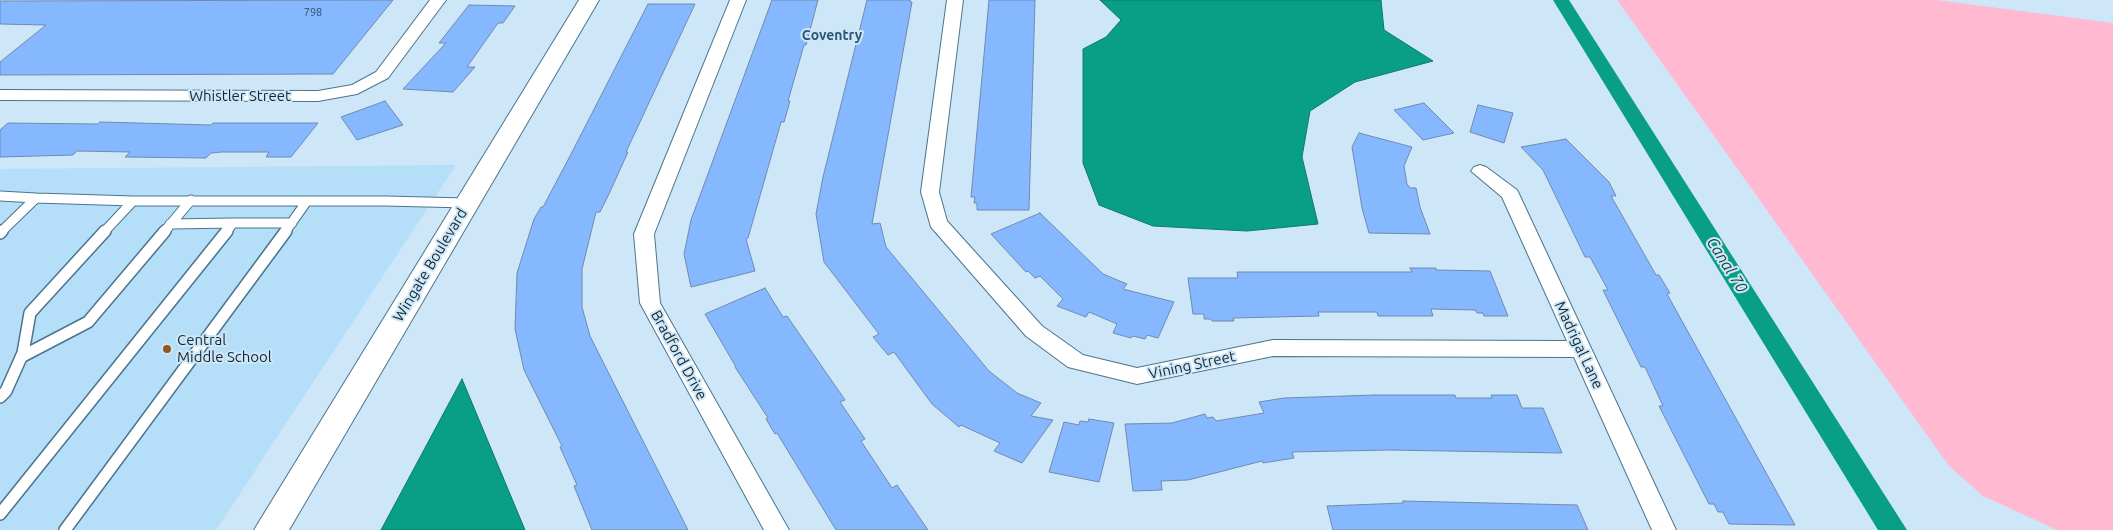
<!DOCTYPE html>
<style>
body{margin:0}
canvas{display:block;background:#cde7f8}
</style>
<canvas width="2113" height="530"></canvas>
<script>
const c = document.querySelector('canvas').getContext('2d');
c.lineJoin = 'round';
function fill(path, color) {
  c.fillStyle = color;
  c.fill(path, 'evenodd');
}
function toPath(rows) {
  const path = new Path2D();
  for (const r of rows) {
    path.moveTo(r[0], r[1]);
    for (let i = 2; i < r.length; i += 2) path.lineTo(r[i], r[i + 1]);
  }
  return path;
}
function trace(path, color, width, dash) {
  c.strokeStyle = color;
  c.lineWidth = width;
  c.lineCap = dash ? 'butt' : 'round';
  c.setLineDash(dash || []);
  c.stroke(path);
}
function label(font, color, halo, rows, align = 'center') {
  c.font = font + ' Ubuntu,sans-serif';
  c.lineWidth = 4;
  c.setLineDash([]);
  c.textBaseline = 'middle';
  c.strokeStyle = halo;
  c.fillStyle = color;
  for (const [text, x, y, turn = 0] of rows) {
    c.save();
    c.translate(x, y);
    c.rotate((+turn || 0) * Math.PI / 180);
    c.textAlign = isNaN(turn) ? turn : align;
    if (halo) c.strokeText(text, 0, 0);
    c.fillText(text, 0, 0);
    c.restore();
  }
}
const built = toPath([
 [456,165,216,530,0,530,0,169]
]);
const green = toPath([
 [1617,0,1937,0,2113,23,2113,530,2057,530,1983,496,1949,466]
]);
const water = toPath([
 [1100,0,1381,0,1384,30,1433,61,1355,82,1310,111,1302,157,1318,224,1247,231,1153,226,1099,205,1083,163,1083,49,1106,37,1121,20,1100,0],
 [462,379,525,530,381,530,462,379]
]);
const canal = toPath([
 [1553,0,1569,0,1907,530,1878,530,1553,0]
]);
const building = toPath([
 [393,0,333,74,0,75,0,62,46,25,0,24,0,1,393,0],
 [772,0,818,0,806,45,804,45,788,101,790,101,784,122,781,122,748,238,746,239,755,271,691,287,684,254,691,220,772,0],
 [867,0,910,0,910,2,912,2,872,224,880,223,886,247,989,371,1017,393,1041,403,1031,416,1053,420,1022,463,994,451,1000,443,961,425,959,427,932,404,894,352,888,355,873,337,879,334,824,262,816,214,823,177,867,0],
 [989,0,1035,0,1029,210,977,210,977,203,974,203,975,197,971,197,989,0],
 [648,4,695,4,626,152,628,152,609,194,600,212,596,212,582,269,582,307,590,336,601,358,688,530,592,530,574,486,577,485,560,447,562,446,524,370,515,329,517,273,534,219,541,207,543,207,570,156,648,4],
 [469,5,515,6,503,23,498,23,467,67,475,67,453,92,403,89,446,43,439,43,469,5],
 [385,101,403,125,357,140,341,117,385,101],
 [1424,103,1454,133,1423,140,1394,110,1424,103],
 [1478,105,1513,113,1504,143,1470,132,1478,105],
 [100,122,211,125,213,123,318,123,291,157,266,157,269,152,222,152,211,153,206,158,125,157,130,152,77,151,73,155,0,157,0,130,8,123,98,124,100,122],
 [1359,133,1412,147,1404,166,1407,184,1410,188,1416,188,1420,207,1430,234,1369,233,1362,208,1352,147,1359,133],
 [1566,139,1609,182,1616,196,1611,196,1656,275,1659,275,1670,293,1667,294,1795,525,1729,524,1723,512,1718,512,1714,504,1709,504,1659,406,1663,406,1645,367,1641,367,1603,290,1608,290,1590,257,1585,257,1543,170,1521,147,1566,139],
 [1040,213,1103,274,1127,284,1123,289,1174,302,1158,338,1147,335,1145,339,1133,336,1131,338,1113,333,1117,324,1089,312,1086,317,1057,306,1063,299,1040,276,1035,278,1028,271,1026,272,991,234,1040,213],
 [1410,268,1436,268,1436,270,1490,271,1508,316,1484,316,1483,313,1477,313,1475,310,1431,309,1433,316,1378,316,1377,312,1318,312,1319,316,1233,318,1234,321,1212,321,1211,319,1204,319,1204,314,1193,314,1188,278,1238,278,1237,272,1412,272,1410,268],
 [765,288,783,317,787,316,845,400,840,402,865,439,861,441,892,488,897,485,928,530,836,530,777,433,775,434,766,419,768,418,735,367,736,367,705,314,765,288],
 [1374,395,1455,395,1456,398,1492,398,1491,395,1517,395,1522,408,1543,408,1562,453,1389,450,1292,452,1294,458,1263,463,1262,461,1188,480,1161,481,1162,490,1133,491,1125,424,1172,423,1205,414,1207,418,1213,417,1216,421,1264,413,1259,402,1284,398,1374,395],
 [1089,419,1114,423,1099,482,1049,472,1064,422,1079,425,1080,421,1088,422,1089,419],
 [1403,501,1577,505,1588,530,1333,530,1327,506,1403,503,1403,501]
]);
const laneFar1 = toPath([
 [0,196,36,198],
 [233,223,292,223],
 [170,224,233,223,226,232],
 [1,232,36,198,133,201],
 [104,232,133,201,385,201,467,203],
 [164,232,191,200],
 [285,232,307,201]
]);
const lane = toPath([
 [0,233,2,231],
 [21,357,88,322,165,231],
 [0,397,6,391,23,353,30,313,105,231],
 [0,514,227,231],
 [65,530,286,231]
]);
const street = toPath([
 [430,0,446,0,388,78,357,94,318,101,0,100,0,90,318,91,352,85,376,72,430,0],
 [730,0,746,0,654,234,660,303,789,530,764,530,640,303,634,234,730,0],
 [947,0,963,0,939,192,947,221,1042,326,1083,355,1137,368,1273,340,1567,341,1502,197,1471,171,1474,167,1480,165,1486,167,1517,190,1519,194,1676,530,1652,530,1574,357,1273,356,1137,384,1068,367,1026,336,931,227,921,192,947,0]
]);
const secondary = toPath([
 [579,0,599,0,289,530,254,530,579,0]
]);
const markers = [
 [167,349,5,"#94541d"]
];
const farNumbernames = [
 ["798",313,12]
];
const farNeighbourhoodnames = [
 ["Coventry",832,35]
];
const streetNames = [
 ["Whistler Street",240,96],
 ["Wingate Boulevard",430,265,-59],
 ["Madrigal Lane",1579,345,65],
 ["Bradford Drive",679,355,61],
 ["Vining Street",1192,365,-12]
];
const poiNames = [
 ["Central",177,340],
 ["Middle School",177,357]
];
const waterNames = [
 ["Canal 70",1727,265,58]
];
fill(built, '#b5def9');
fill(green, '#ffbad2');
fill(water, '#099e86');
trace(water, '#0d7a6d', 1);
fill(canal, '#099e86');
fill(building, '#85b8ff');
trace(building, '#718aae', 1);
trace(laneFar1, '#4b748e', 11);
trace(lane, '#4b748e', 14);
trace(street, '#4b748e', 2);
trace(secondary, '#4b748e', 2);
trace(laneFar1, '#fff', 9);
trace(lane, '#fff', 11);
fill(street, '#fff');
fill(secondary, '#fff');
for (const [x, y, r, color] of markers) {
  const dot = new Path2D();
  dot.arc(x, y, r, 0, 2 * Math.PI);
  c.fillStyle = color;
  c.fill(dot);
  trace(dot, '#cde7f8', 2);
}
label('11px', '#324b65', null, farNumbernames);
label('bold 14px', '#2d556e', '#cde7f8', farNeighbourhoodnames);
label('15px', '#162732', '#cde7f8', streetNames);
label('15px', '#162732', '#cde7f8', poiNames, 'left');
label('italic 16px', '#11473c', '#cde7f8', waterNames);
</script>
